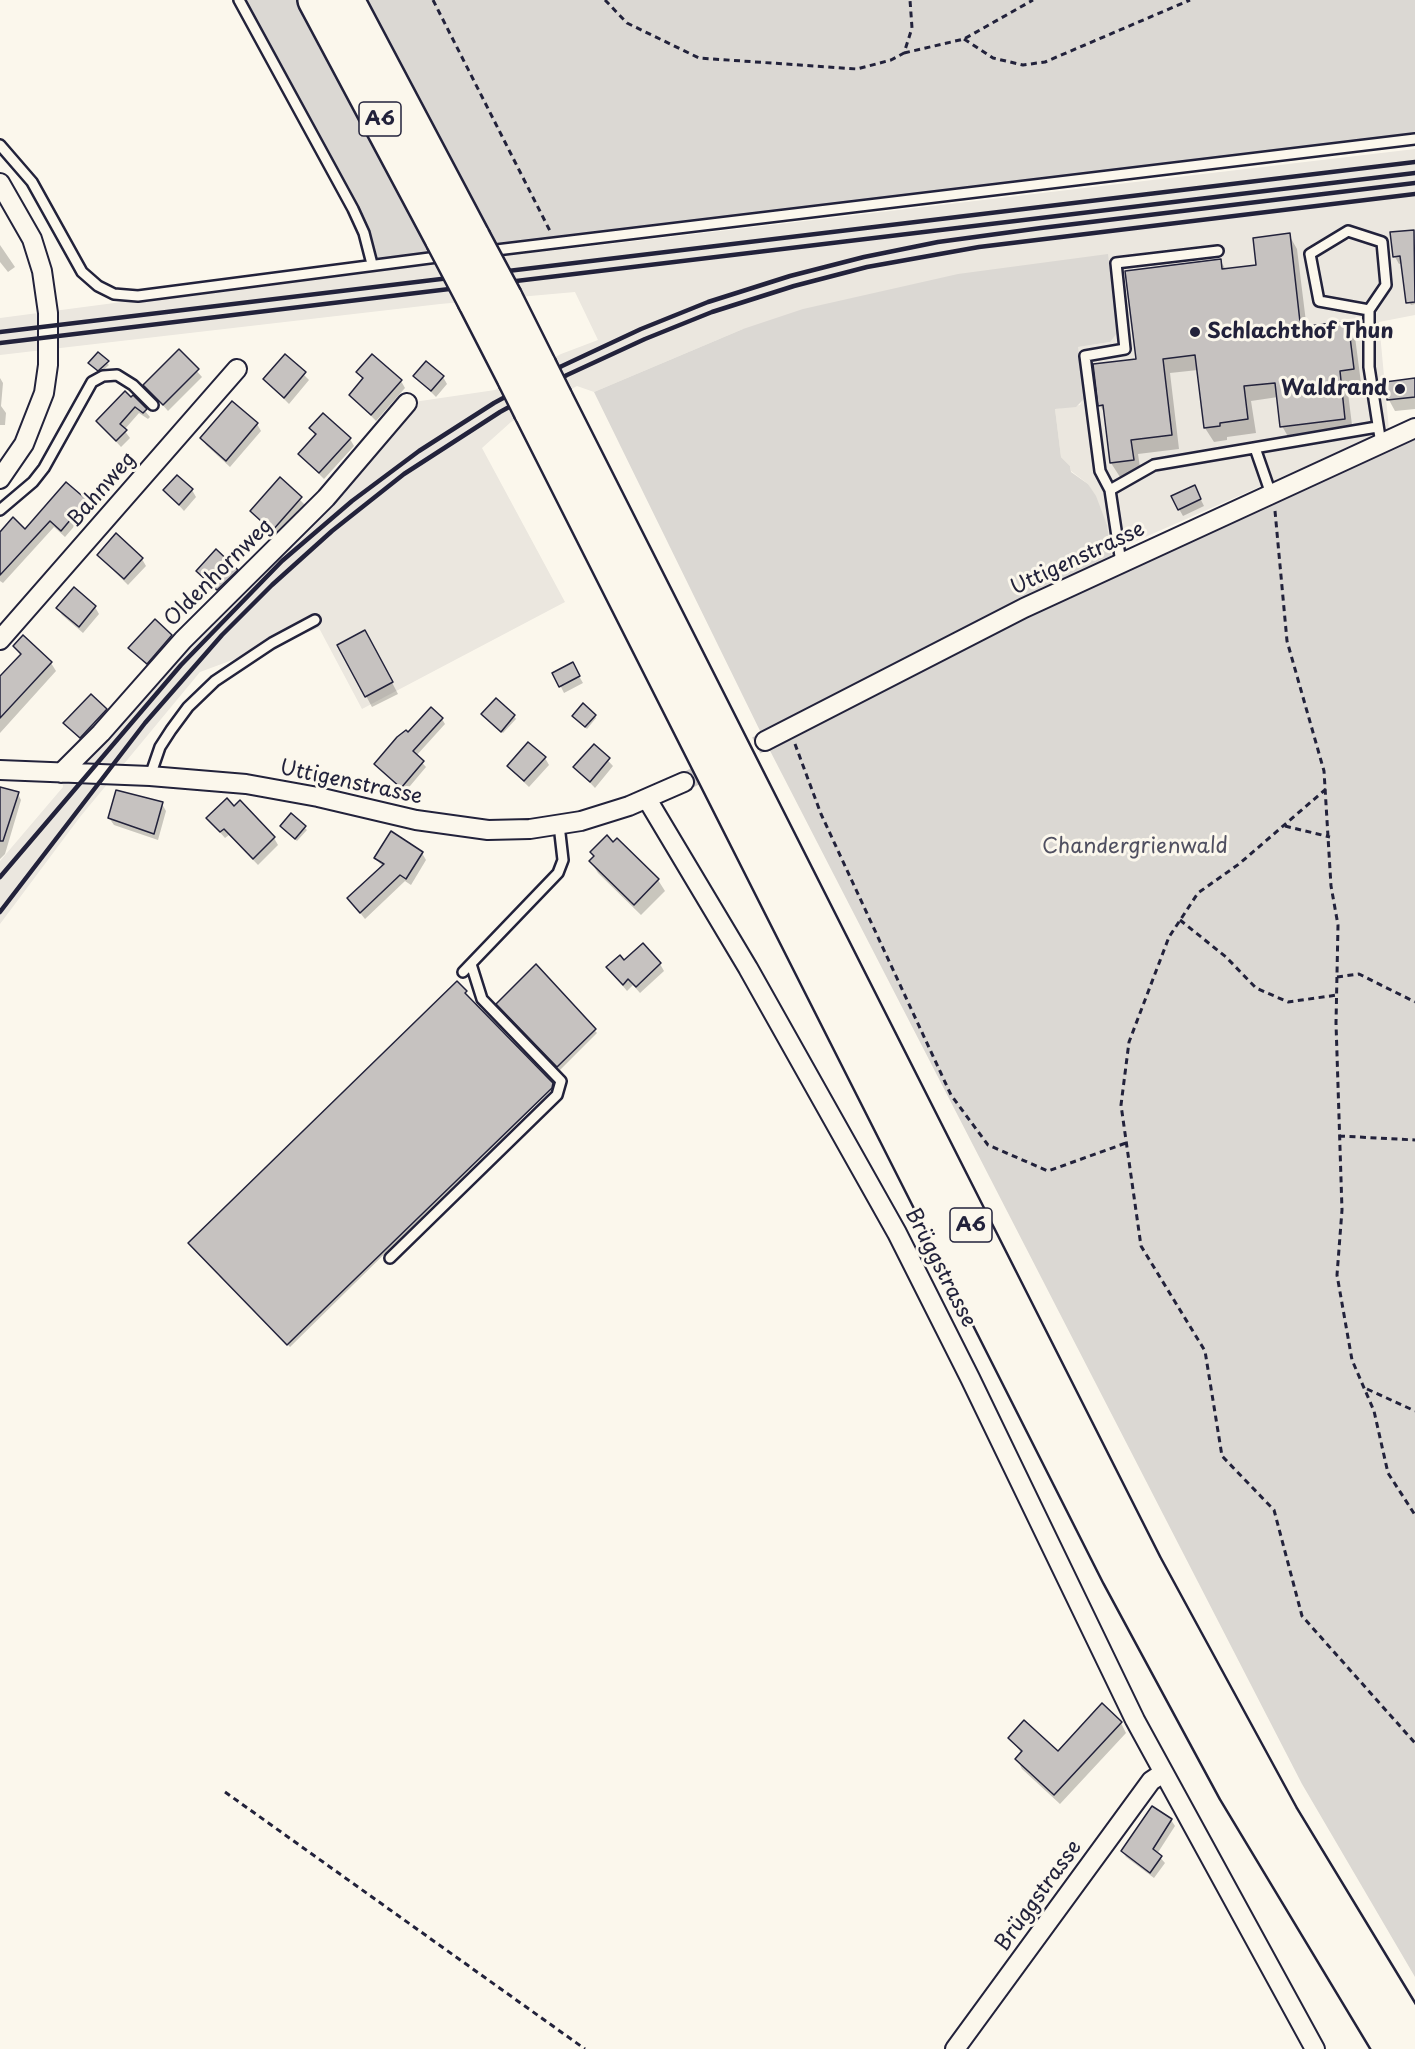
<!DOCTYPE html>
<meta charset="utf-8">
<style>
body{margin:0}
canvas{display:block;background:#fbf7ec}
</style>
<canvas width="1415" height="2049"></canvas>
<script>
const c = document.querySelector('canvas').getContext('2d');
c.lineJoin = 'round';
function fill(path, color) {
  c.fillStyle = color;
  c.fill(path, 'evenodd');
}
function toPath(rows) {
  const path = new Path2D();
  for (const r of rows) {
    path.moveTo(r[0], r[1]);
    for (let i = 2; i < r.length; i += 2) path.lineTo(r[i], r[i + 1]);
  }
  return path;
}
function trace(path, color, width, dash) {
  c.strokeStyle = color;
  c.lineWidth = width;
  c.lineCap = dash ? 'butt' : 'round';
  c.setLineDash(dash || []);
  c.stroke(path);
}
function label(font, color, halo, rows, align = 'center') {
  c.font = font + ' "Playpen Sans",sans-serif';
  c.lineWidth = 6;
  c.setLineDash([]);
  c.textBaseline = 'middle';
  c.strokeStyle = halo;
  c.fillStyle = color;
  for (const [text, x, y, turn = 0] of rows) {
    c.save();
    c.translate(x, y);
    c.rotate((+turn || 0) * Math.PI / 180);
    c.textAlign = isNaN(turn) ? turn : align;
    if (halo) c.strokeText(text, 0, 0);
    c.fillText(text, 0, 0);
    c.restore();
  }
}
const built = toPath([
 [1415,149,1415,315,1379,322,1389,430,1111,552,1107,525,1088,484,1071,471,1070,466,1061,457,1055,409,1080,405,1085,395,1077,347,1110,342,743,329,594,392,577,386,511,422,482,448,565,602,362,709,319,628,200,672,80,817,0,924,0,861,63,787,61,773,407,403,495,390,561,354,598,340,575,292,440,304,0,355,0,318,389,267,568,249]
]);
const green = toPath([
 [239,0,1415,0,1415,139,372,264,364,233],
 [1108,254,1117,333,1110,342,1078,347,1084,399,1076,407,1055,409,1061,457,1070,466,1071,472,1088,484,1096,496,1107,525,1113,566,1415,428,1415,1977,1302,1784,765,741,594,392,743,329,803,309,958,274]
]);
const shadow = toPath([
 [1413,231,1415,304,1411,305,1407,298,1402,263,1399,264,1395,257,1392,234],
 [1289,235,1297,249,1306,322,1309,328,1347,323,1355,337,1361,383,1347,385,1353,433,1290,440,1282,426,1278,397,1251,401,1256,433,1227,437,1227,440,1214,442,1205,428,1198,370,1170,373,1179,449,1138,454,1141,474,1120,477,1111,463,1106,416,1100,405,1220,260,1226,270,1258,266],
 [0,245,15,267,8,272,0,262],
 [179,351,202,377,168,411,145,385],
 [98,354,109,365,100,373,90,364],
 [285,356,309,380,289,404,264,379],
 [358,372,401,381,405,388,376,421,351,395,363,380],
 [415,376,443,377,447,384,436,397],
 [0,378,3,383,1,406,6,413,5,425,0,425],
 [1415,380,1415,409,1395,411,1389,400,1387,383],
 [133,397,150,417,148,419,139,413,124,430,130,438,121,447,98,422],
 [257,424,261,431,230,467,206,445,202,438],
 [311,429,350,439,354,446,324,479,300,455,315,436],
 [280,480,305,505,277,537,252,511],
 [66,484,90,508,65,537,54,527,3,583,0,581,0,534,25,531],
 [165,490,192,490,196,497,184,511],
 [1198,494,1204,506,1183,516,1179,509],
 [98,555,142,559,146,566,128,585],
 [197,571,237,571,241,578,222,597],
 [95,607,99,614,83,633,62,615,58,608],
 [155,621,175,643,151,670,130,648],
 [371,642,398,694,372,707,339,645],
 [15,647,51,663,56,671,0,733,0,678,21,656],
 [572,664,583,683,564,693,554,673],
 [106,710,110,717,84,744,65,723],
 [514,716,516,719,503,733,485,717],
 [573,716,595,716,596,718,587,729],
 [442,719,445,724,416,756,426,767,405,792,376,764,409,734],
 [594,746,613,766,595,788,575,767],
 [545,758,549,765,529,787,508,767],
 [0,788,18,794,21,800,5,854,0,859],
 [162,804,166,811,158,840,114,825,109,818],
 [292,815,307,830,297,841,283,829],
 [208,819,274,838,278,845,258,865,229,835,225,838],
 [617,840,658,880,665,891,641,915,598,873,591,862],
 [422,853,426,860,411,885,405,881,365,919,349,899,383,867,375,858],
 [624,962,660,964,664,971,640,993,633,985,627,991,608,968],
 [536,967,597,1033,560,1070,500,1007],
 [457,983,466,992,466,996,554,1087,290,1347,192,1247],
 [1121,1723,1126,1733,1060,1804,1022,1769,1017,1759,1022,1754,1010,1738,1058,1753],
 [1153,1808,1171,1820,1175,1826,1157,1854,1165,1863,1154,1878,1126,1857,1122,1851]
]);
const building = toPath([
 [1414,230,1415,302,1406,303,1400,256,1393,257,1390,232,1414,230],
 [1290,233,1300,322,1307,321,1308,326,1348,321,1354,369,1340,371,1345,419,1280,427,1275,383,1244,386,1248,419,1220,423,1220,426,1204,428,1195,355,1163,359,1172,435,1131,440,1134,460,1110,463,1103,405,1098,406,1093,364,1136,359,1125,271,1221,259,1222,269,1256,265,1253,238,1290,233],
 [179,349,199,369,163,405,143,385,179,349],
 [98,352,109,361,98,371,88,363,98,352],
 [285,354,306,372,284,398,263,379,285,354],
 [372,354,402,380,371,415,349,395,363,378,356,372,372,354],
 [426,361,444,376,431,391,413,376,426,361],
 [1415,378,1415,397,1387,400,1385,382,1415,378],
 [125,391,131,397,133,395,147,409,143,413,135,407,120,424,127,430,116,441,96,421,125,391],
 [232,401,258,423,226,461,200,438,232,401],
 [323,413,351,438,319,473,298,454,316,434,309,428,323,413],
 [177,475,193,489,179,505,163,490,177,475],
 [280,477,302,497,272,531,250,511,280,477],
 [66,482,87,500,61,531,50,521,0,575,0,532,13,517,25,529,66,482],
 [1195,485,1201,499,1178,510,1171,496,1195,485],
 [116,533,143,558,124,579,97,555,116,533],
 [216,549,238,570,217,590,196,571,216,549],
 [74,587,96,606,79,627,56,608,74,587],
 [155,619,172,635,147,664,128,648,155,619],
 [365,630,393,682,365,697,337,645,365,630],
 [23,635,52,662,0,718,0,676,21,654,13,646,23,635],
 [573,662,580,676,559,687,552,673,573,662],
 [91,694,107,709,80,738,63,723,91,694],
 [496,698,515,715,501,732,481,714,496,698],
 [583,703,596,715,585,727,572,716,583,703],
 [431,707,443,718,413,751,424,761,401,788,374,764,397,737,406,730,408,732,431,707],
 [528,742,546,757,524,781,507,766,528,742],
 [594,744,610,758,590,782,573,767,594,744],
 [0,787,19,792,3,841,0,841,0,787],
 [116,790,163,802,154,834,108,818,116,790],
 [227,798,234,806,240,800,275,837,253,859,224,829,220,832,206,818,227,798],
 [291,813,306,826,295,839,280,826,291,813],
 [391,831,423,852,406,879,400,875,360,913,347,898,384,864,374,858,391,831],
 [607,835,613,842,617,838,659,879,634,905,589,861,594,856,590,852,607,835],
 [643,943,661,963,636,987,628,979,623,985,606,967,620,955,624,960,643,943],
 [536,964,596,1029,557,1067,496,1004,536,964],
 [457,981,467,991,465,993,547,1077,553,1083,552,1088,287,1345,188,1243,457,981],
 [1102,1703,1122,1722,1054,1795,1015,1759,1022,1751,1008,1738,1024,1720,1058,1751,1102,1703],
 [1152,1806,1172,1819,1153,1849,1162,1856,1150,1873,1121,1851,1152,1806]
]);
const minorTunnel = toPath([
 [684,782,765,741]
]);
const path = toPath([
 [433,0,550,231],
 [605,0,627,23,699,58,857,69,891,60,904,53,912,28,910,0],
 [964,39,993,58,1023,65,1045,62,1190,0],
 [904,53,964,39,1033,0],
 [1275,511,1287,641,1324,771,1331,886,1338,925,1336,1023,1342,1210,1337,1275,1352,1360,1374,1411,1388,1473,1415,1515],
 [795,744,821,814,951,1095,988,1145,1048,1171,1126,1143],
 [1326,789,1239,864,1198,893,1169,937,1129,1042,1121,1105,1141,1246,1205,1351,1222,1456,1274,1510,1302,1616,1415,1743],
 [1285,826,1330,837],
 [1180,920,1226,957,1256,988,1288,1002,1337,995],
 [1337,977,1359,974,1415,1002],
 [1339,1136,1415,1140],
 [1367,1389,1415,1411],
 [225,1792,585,2049]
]);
const service = toPath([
 [239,0,353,209,364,233,372,264],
 [0,145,32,182,82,272,98,286,114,294,138,296,445,256],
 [488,251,1415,139],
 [1369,310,1319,301,1310,254,1348,231,1382,242,1386,285,1369,310,1369,367,1381,444],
 [1255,448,1271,494],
 [1110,490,1154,465,1377,427],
 [0,510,33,482,44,468,92,382,103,376,117,375,133,385,153,405],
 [1121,563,1110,490,1100,471,1085,356,1125,349,1116,263,1218,251],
 [150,776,160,747,171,730,188,707,215,681,272,643,315,620],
 [463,972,558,873,563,860,559,825],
 [390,1258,557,1095,561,1081,482,999,471,964]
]);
const minor = toPath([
 [0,183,32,239,42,271,48,313,48,365,44,393,24,444,0,479],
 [0,640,237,369],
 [765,741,1024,608,1415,428],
 [0,770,150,776,246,784,318,797,416,820,488,830,530,829,581,821,629,806,684,782],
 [61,773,101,733,183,640,326,498,407,403],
 [647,799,748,968,897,1233,970,1378,1135,1720,1315,2049],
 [955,2049,1151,1781,1163,1773]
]);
const motorway = toPath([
 [315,0,443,240],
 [347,0,473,238],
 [505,298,539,366],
 [475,301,515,379],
 [555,398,1145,1566,1281,1816,1415,2037],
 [531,411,1119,1575,1235,1790,1391,2049]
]);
const rail = toPath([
 [0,332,1415,162],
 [0,343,1415,173],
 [0,877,181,665,282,561,352,501,419,451,494,403,562,366,641,329,708,302,790,276,864,257,938,242,1041,228,1415,183],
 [0,912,145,723,222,635,272,585,332,531,404,474,500,412,567,375,645,339,712,312,794,286,867,267,979,247,1415,194]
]);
const motorwayBridge = toPath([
 [473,238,505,298],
 [443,240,475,301],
 [539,366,555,398],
 [515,379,531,411]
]);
const markers = [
 [1195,332,6,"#22223b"],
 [1400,389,6,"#22223b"]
];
const shields = [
 [380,119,42],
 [971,1225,42]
];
const shieldNames = [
 ["A6",380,119],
 ["A6",971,1225]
];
const poiNames = [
 ["Schlachthof Thun",1207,332],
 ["Waldrand",1388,389,"right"]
];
const streetNames = [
 ["Bahnweg",102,490,-49],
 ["Uttigenstrasse",1078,559,-25],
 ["Oldenhornweg",219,573,-45],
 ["Uttigenstrasse",351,783,12],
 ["Brüggstrasse",940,1268,63],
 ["Brüggstrasse",1039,1896,-54]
];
const parkNames = [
 ["Chandergrienwald",1135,847]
];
fill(built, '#ebe7df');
fill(green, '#dbd8d3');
fill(shadow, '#0003');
fill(building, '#c6c2c0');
trace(building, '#22223b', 1.5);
trace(minorTunnel, '#d0ccc9', 18, [18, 9]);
trace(service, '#22223b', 14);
trace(minor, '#22223b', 22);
trace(motorway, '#22223b', 38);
trace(path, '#22223b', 3, [6, 4.5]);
trace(service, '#fbf7ec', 9);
trace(minor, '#fbf7ec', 18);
trace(motorway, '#fbf7ec', 33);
trace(rail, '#22223b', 4.5);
trace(motorwayBridge, '#22223b', 38, []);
trace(motorwayBridge, '#fbf7ec', 33);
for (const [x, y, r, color] of markers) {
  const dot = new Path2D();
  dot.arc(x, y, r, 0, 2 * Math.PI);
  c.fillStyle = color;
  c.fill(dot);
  trace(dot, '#fbf7ec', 2);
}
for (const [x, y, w] of shields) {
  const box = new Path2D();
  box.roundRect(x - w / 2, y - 17, w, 34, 4.5);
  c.fillStyle = '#fbf7ec';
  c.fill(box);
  trace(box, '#22223b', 1.5);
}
label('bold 20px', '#22223b', null, shieldNames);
label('bold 21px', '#22223b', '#fbf7ec', poiNames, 'left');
label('21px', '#22223b', '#fbf7ec', streetNames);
label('21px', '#505061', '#fbf7ec', parkNames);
</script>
